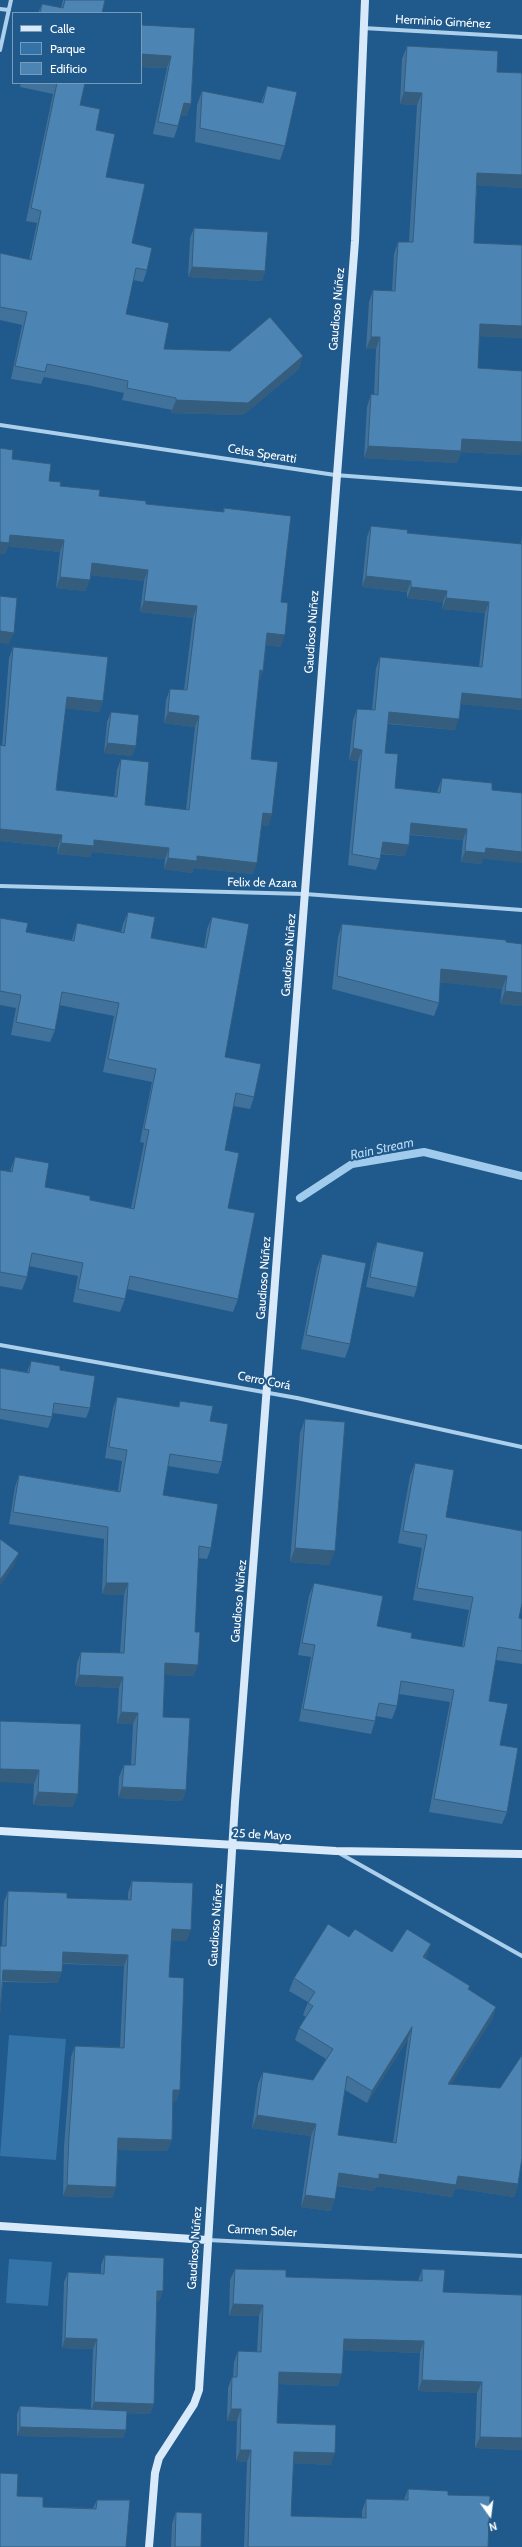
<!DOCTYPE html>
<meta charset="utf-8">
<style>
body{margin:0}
#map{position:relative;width:522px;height:2547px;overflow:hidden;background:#20598b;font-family:Cabin,sans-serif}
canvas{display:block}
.legend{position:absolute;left:12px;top:12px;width:130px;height:72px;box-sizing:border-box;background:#20598b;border:1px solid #799bb9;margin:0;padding:5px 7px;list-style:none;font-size:12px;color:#fff}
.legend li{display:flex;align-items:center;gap:8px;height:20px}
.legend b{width:20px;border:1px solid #799bb9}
.north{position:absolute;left:470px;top:2495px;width:40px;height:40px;-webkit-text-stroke:3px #20598b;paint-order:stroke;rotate:166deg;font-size:11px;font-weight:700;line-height:16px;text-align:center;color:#fff}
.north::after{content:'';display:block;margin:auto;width:14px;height:18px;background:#fff;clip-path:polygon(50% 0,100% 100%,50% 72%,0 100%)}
</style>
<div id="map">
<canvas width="522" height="2547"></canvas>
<ul class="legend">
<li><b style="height:5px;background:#d8e9f9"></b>Calle</li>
<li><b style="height:11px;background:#3373a8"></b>Parque</li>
<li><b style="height:11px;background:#4c85b4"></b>Edificio</li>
</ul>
<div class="north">N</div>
</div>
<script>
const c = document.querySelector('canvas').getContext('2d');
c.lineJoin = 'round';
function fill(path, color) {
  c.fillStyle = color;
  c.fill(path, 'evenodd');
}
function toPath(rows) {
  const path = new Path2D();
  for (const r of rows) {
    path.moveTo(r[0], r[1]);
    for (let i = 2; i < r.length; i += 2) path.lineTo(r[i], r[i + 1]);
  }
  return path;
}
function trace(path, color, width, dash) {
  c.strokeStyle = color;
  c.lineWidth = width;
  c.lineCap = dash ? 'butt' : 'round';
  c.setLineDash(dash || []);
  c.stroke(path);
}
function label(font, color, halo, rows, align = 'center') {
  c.font = font + ' Cabin,sans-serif';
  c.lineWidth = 4;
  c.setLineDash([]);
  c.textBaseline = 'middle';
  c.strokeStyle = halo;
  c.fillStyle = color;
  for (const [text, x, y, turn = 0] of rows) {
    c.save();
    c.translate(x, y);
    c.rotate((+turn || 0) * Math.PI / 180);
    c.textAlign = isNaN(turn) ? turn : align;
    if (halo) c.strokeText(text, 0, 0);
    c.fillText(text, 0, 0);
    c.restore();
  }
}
const green = toPath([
 [9,2035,66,2039,56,2160,0,2156],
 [9,2259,52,2262,48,2306,6,2303]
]);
const stream = toPath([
 [300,1198,352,1164,424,1152,522,1176]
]);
const street = toPath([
 [0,9,9,10],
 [363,28,522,37],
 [0,50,11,0],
 [0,425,335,475,522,489],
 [0,886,305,894,522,910],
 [0,1345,297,1398,522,1447],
 [339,1853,522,1956],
 [208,2240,522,2256]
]);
const secondary = toPath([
 [0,1831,336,1851,522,1854],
 [0,2226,207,2240],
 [149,2547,155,2473,159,2458,194,2404,199,2390,235,1802,355,241,365,0]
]);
const wall = toPath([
 [63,0,105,0,102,13,38,13,42,4,61,8],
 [195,28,191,104,186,116,181,115,178,126,174,138,153,134,167,68,141,67],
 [407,46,497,72,522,73,522,188,477,185,474,243,522,245,522,338,479,336,478,368,521,455,461,452,457,463,364,458,367,407,371,394,374,395,376,349,366,349,369,302,373,290,392,291,394,254,398,242,409,242,417,105,400,104,402,59],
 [21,83,85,83,80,105,96,130,106,177,132,243,147,270,143,282,133,280,126,314,164,349,299,369,243,415,171,413,172,410,122,400,124,393,87,385,44,377,41,384,11,379,22,325,0,320,0,253,29,260,37,223,26,221,53,94,20,87],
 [267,86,285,146,280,160,195,142,197,105,202,91,261,103],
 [194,228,265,271,262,281,188,277,190,238],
 [12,459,49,481,60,486,99,496,146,504,223,512,224,508,281,602,281,647,266,645,263,671,259,680,251,759,272,814,268,826,262,825,253,874,194,868,192,873,164,869,165,859,92,852,90,857,57,854,58,847,0,841,0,745,2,746,9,658,13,647,103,701,99,712,65,708,56,790,114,797,117,770,121,759,145,805,186,810,195,727,164,723,166,700,170,689,184,690,193,618,140,612,144,581,90,575,86,591,56,588,60,552,8,546,5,554],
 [371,526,407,533,521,544,522,536,522,710,461,704,455,730,388,724,385,753,395,788,437,793,438,789,442,778,483,859,481,864,461,862,463,840,410,835,405,856,381,854,380,859,376,870,348,865,358,761,349,760,353,720,357,709,372,710,376,668,380,657,479,667,485,613,442,609,443,602,407,598,407,592,362,587,367,537],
 [111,712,136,746,132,756,104,753,107,722],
 [128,912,151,938,204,948,207,929,212,917,225,1057,254,1097,250,1109,233,1106,225,1150,228,1208,238,1299,233,1312,127,1289,125,1299,120,1312,73,1302,78,1276,29,1266,27,1277,22,1290,0,1286,0,1170,10,1171,15,1157,45,1187,90,1200,131,1208,144,1143,140,1142,152,1082,103,1072,114,1016,59,1005,55,1030,50,1042,11,1035,16,1008,0,1005,0,918,26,932,72,940,73,936,77,923,121,932,123,924],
 [342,924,522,944,522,1006,500,1004,502,989,440,982,439,1003,434,1016,332,989,338,937],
 [377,1242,417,1287,414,1297,366,1287,373,1253],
 [322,1254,350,1344,345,1358,301,1349,317,1268],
 [31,1361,60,1370,90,1408,86,1418,53,1413,52,1417,48,1428,0,1419,0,1368,27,1372],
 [117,1397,178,1407,180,1401,210,1421,222,1462,218,1474,168,1466,163,1495,211,1548,207,1559,198,1558,195,1632,194,1676,165,1675,163,1717,186,1790,182,1801,118,1798,119,1777,124,1765,131,1765,133,1724,117,1724,119,1688,75,1686,77,1663,81,1652,120,1653,124,1595,102,1594,104,1539,9,1524,15,1487,19,1475,118,1491,122,1461,105,1458,113,1408],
 [305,1419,330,1565,290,1562,300,1433],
 [415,1463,446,1517,519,1618,522,1619,522,1664,496,1660,489,1701,500,1745,507,1812,502,1824,429,1812,450,1702,399,1694,397,1706,392,1719,376,1716,375,1721,371,1734,299,1721,311,1657,298,1655,309,1596,314,1583,377,1626,411,1638,462,1647,469,1610,413,1600,422,1548,398,1543,410,1476],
 [0,1721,73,1807,33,1805,34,1784],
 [132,1881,187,1941,171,1940,169,1977,180,2090,176,2101,173,2101,172,2140,167,2151,118,2150,116,2187,112,2198,63,2196,64,2147,71,2057,75,2046,120,2047,124,1966,62,1964,58,1983,3,1982,0,2013,0,1946,2,1946,4,1902,8,1891,67,1898,128,1900,128,1893],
 [349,1937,392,1952,427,1956,425,1959,468,1990,496,2007,492,2019,451,2084,518,2184,514,2197,455,2188,452,2197,376,2186,374,2191,337,2186,331,2211,301,2207,311,2136,252,2128,258,2084,263,2072,313,2080,326,2059,295,2040,299,2028,306,2017,303,2015,308,2002,289,1991,294,1978],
 [408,2039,393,2143,338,2135,345,2090,367,2103],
 [105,2255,163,2291,159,2301,157,2301,154,2404,150,2414,127,2413,126,2430,123,2438,17,2436,17,2414,20,2406,91,2409,93,2349,62,2348,64,2282,68,2272,101,2273,101,2265],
 [235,2269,286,2277,418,2281,422,2269,443,2292,522,2450,475,2448,477,2393,418,2391,420,2353,343,2350,338,2386,279,2384,277,2423,331,2465,293,2463,291,2516,362,2518,362,2511,366,2499,404,2500,408,2489,448,2495,488,2547,244,2547,247,2462,236,2461,237,2421,227,2421,228,2388,232,2377,233,2377,234,2362,238,2351,257,2352,259,2316,229,2316,230,2280],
 [17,2496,43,2507,93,2508,97,2500,126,2547],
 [176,2512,201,2547,171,2547,172,2524]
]);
const shadedWall = toPath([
 [141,54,171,56,167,68,141,67],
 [404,92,422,93,417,105,400,104],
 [184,103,191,104,186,116,179,115],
 [477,173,522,175,522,188,473,185],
 [192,267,265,271,262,281,188,277],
 [480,324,522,326,522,338,476,336],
 [371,337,380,337,376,349,366,349],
 [303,356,299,369,243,415,171,413,176,400],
 [462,439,522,442,522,451,521,455,461,452,457,463,364,458,368,446],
 [10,535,64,540,60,552,8,546,5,554,0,554,0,542],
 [92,563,148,570,144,581,88,575],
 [366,576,411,581,407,592,362,587],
 [60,577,90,580,86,591,56,588],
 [411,587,447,591,443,602,407,598],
 [446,598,489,602,485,613,442,609],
 [144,601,197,606,193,618,140,612],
 [0,631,14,633,9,644,0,643],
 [267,633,285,635,281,647,263,645],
 [260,670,263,671,259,682],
 [462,693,522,699,522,710,458,704],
 [67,697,103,701,99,712,63,708],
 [168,712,199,716,195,727,164,723],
 [389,712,459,719,455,730,385,723],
 [107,743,136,746,132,756,104,753],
 [353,748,362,750,358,761,349,760],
 [263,813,272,814,268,826,259,825],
 [411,823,467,829,463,840,407,834],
 [0,829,62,835,58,847,0,841],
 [94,840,169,848,165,859,92,852,90,857,57,854,61,843],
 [383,842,409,845,405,856,379,853],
 [486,848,522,852,522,863,483,859,481,864,461,862,465,851],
 [197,856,257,863,253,874,194,868,192,873,164,869,168,858],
 [441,969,507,976,502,989,436,982],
 [505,991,522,993,522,1006,500,1004],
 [295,1548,335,1551,330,1565,290,1562],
 [19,1553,14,1566,0,1586,0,1580],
 [106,1583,128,1583,124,1595,102,1594],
 [165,1663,198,1665,194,1676,161,1675],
 [79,1675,123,1677,119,1688,75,1686],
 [121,1712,138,1713,133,1724,117,1724],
 [0,1769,39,1770,34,1784,0,1782],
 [122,1787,186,1790,182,1801,118,1798],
 [38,1792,78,1794,73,1807,33,1805],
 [172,1929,191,1930,187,1941,168,1940],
 [431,1944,427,1956,419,1969,423,1957],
 [63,1952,128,1955,124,1966,59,1963],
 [3,1970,62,1972,58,1983,0,1981],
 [496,2007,492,2019,444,2096,448,2084],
 [412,2027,408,2039,367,2103,372,2091],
 [173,2090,180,2090,176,2101,169,2101],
 [257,2115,316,2124,311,2136,252,2128],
 [118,2138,172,2140,167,2151,114,2150],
 [339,2173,458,2176,518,2184,514,2197,455,2188,452,2197,376,2186,374,2191,334,2185],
 [67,2185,116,2187,112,2198,63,2196],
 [305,2195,335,2199,331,2211,301,2207],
 [157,2291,163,2291,159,2301,153,2301],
 [233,2304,263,2305,259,2316,229,2316],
 [65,2338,97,2339,93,2349,62,2348],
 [344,2339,424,2341,420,2353,340,2350],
 [279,2372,342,2374,338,2386,275,2384],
 [422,2380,482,2382,477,2393,418,2391],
 [94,2402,154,2404,150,2414,91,2412],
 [231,2409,241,2409,237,2421,227,2421],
 [20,2427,126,2430,123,2438,17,2436],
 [480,2437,522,2438,522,2450,475,2448],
 [240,2450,251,2450,247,2462,236,2461],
 [294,2452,335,2453,331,2465,290,2463]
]);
const building = toPath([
 [65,0,105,0,102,13,40,13,42,4,63,8,65,0],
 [141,25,195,28,191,104,184,103,178,126,158,122,171,56,141,54,141,25],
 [407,46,498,51,497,72,522,73,522,175,477,173,474,243,522,245,522,326,480,324,478,368,522,371,522,442,462,439,461,451,368,446,371,394,378,395,380,337,371,337,373,290,395,291,398,242,413,242,422,93,404,92,407,46],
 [57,83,85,83,80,105,100,109,96,130,115,134,106,177,145,184,132,243,152,248,147,270,136,268,126,314,169,323,164,349,230,351,270,317,303,356,248,403,176,400,176,398,127,388,128,381,92,373,47,364,45,372,15,366,27,312,0,307,0,253,31,260,41,211,31,208,57,83],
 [267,86,297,92,285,146,200,128,202,91,263,103,267,86],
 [194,228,268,232,265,271,192,267,194,228],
 [0,448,13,450,12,459,51,464,49,481,61,482,60,486,100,490,99,496,146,501,146,504,224,512,224,508,291,516,281,602,288,603,285,635,267,633,263,671,260,670,251,759,278,762,272,814,263,813,257,863,197,856,197,861,168,858,169,848,94,840,94,846,61,843,62,835,0,829,0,745,5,746,13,647,108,657,103,701,67,697,56,790,117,797,121,759,149,762,145,805,189,810,199,716,168,712,170,689,187,690,197,606,144,601,148,570,92,563,90,580,60,577,64,540,10,535,9,543,0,542,0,448],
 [371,526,408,530,407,533,522,544,522,699,462,693,459,719,389,712,385,753,398,754,395,788,440,793,442,778,492,783,492,790,522,793,522,852,486,848,485,853,465,851,467,829,411,823,409,845,383,842,380,859,352,854,362,750,353,748,357,709,375,710,380,657,482,667,489,602,446,598,447,591,411,587,411,581,366,576,371,526],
 [0,596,17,598,14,633,0,631,0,596],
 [111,712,139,715,136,746,107,743,111,712],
 [128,912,155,917,151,938,206,948,212,917,249,924,225,1057,261,1064,254,1097,236,1093,225,1150,239,1153,228,1208,255,1213,238,1299,130,1276,125,1299,78,1289,83,1263,32,1253,27,1277,0,1272,0,1170,12,1172,15,1157,49,1163,45,1187,90,1196,90,1200,134,1209,149,1130,144,1129,156,1069,108,1059,119,1003,62,992,55,1030,16,1022,21,995,0,991,0,918,28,923,26,932,74,941,77,923,124,933,128,912],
 [342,924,506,940,506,942,522,944,522,993,505,991,507,976,441,969,439,1003,337,976,342,924],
 [377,1242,424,1252,417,1287,370,1277,377,1242],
 [322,1254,366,1263,350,1344,306,1335,322,1254],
 [31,1361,60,1366,60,1370,95,1376,90,1408,54,1403,52,1417,0,1409,0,1368,29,1373,31,1361],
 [117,1397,179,1407,180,1401,213,1406,210,1421,228,1424,222,1462,170,1454,163,1495,218,1504,211,1548,199,1546,195,1632,200,1632,198,1665,165,1663,163,1717,190,1718,186,1790,122,1787,124,1765,135,1765,138,1713,121,1712,123,1677,79,1675,81,1652,124,1653,128,1583,106,1583,108,1527,13,1512,19,1475,120,1492,127,1450,109,1447,117,1397],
 [305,1419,345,1422,335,1551,295,1548,305,1419],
 [415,1463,454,1470,446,1517,522,1531,522,1603,519,1618,522,1619,522,1651,498,1647,489,1701,508,1704,500,1745,518,1748,507,1812,434,1799,454,1690,401,1681,397,1706,379,1703,375,1721,303,1709,315,1645,302,1643,314,1583,383,1596,377,1626,412,1633,411,1638,464,1647,473,1597,417,1588,427,1535,403,1531,415,1463],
 [0,1539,19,1553,0,1580,0,1539],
 [0,1721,81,1724,78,1794,38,1792,39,1770,0,1769,0,1721],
 [132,1881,193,1883,191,1930,172,1929,169,1977,184,1978,180,2090,173,2090,172,2140,118,2138,116,2187,67,2185,69,2136,75,2046,124,2048,128,1955,63,1952,62,1972,3,1970,0,2013,0,1946,6,1946,8,1891,67,1893,67,1898,131,1900,132,1881],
 [328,1924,349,1937,355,1929,392,1952,407,1929,431,1944,423,1957,470,1986,468,1989,496,2007,448,2084,500,2088,522,2055,522,2158,518,2184,458,2176,456,2185,379,2174,379,2179,339,2173,335,2199,305,2195,316,2124,257,2115,263,2072,313,2080,333,2049,299,2028,313,2006,308,2003,315,1992,294,1978,328,1924],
 [412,2027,396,2143,338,2135,347,2076,372,2091,412,2027],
 [105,2255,164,2258,163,2291,157,2291,154,2404,94,2402,97,2339,65,2338,68,2272,104,2274,105,2255],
 [235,2269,286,2270,286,2277,422,2281,422,2269,445,2270,443,2292,522,2295,522,2438,480,2437,482,2382,422,2380,424,2341,344,2339,342,2374,279,2372,277,2423,336,2425,335,2453,294,2452,291,2516,366,2518,366,2499,408,2500,408,2489,448,2491,448,2495,490,2496,488,2547,248,2547,251,2450,240,2450,241,2409,231,2409,232,2377,237,2377,238,2351,261,2352,263,2305,233,2304,235,2269],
 [20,2406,127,2411,126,2430,20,2427,20,2406],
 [0,2473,18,2474,17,2496,43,2497,43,2507,96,2509,97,2500,130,2500,126,2547,0,2547,0,2473],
 [176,2512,202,2513,201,2547,175,2547,176,2512]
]);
const streetNames = [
 ["Herminio Giménez",443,22,3],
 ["Gaudioso Núñez",337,309,-85],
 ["Celsa Speratti",262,454,9],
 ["Gaudioso Núñez",312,632,-86],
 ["Felix de Azara",262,883,1],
 ["Gaudioso Núñez",289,955,-86],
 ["Gaudioso Núñez",264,1278,-86],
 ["Cerro Corá",264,1381,11],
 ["Gaudioso Núñez",239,1601,-85],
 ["25 de Mayo",262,1835,3],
 ["Gaudioso Núñez",216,1925,-86],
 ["Carmen Soler",262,2231,3],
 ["Gaudioso Núñez",195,2248,-86]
];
const waterNames = [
 ["Rain Stream",382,1149,-12]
];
fill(green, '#3373a8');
trace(stream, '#a0cbed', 8);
trace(street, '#accfeb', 4);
trace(secondary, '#d8e9f9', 8);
fill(wall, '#41729b');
fill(shadedWall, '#355d7e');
fill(building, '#4c85b4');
trace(building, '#355d7e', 1);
label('12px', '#fff', '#20598b', streetNames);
label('italic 13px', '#b8d8f3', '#20598b', waterNames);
</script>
